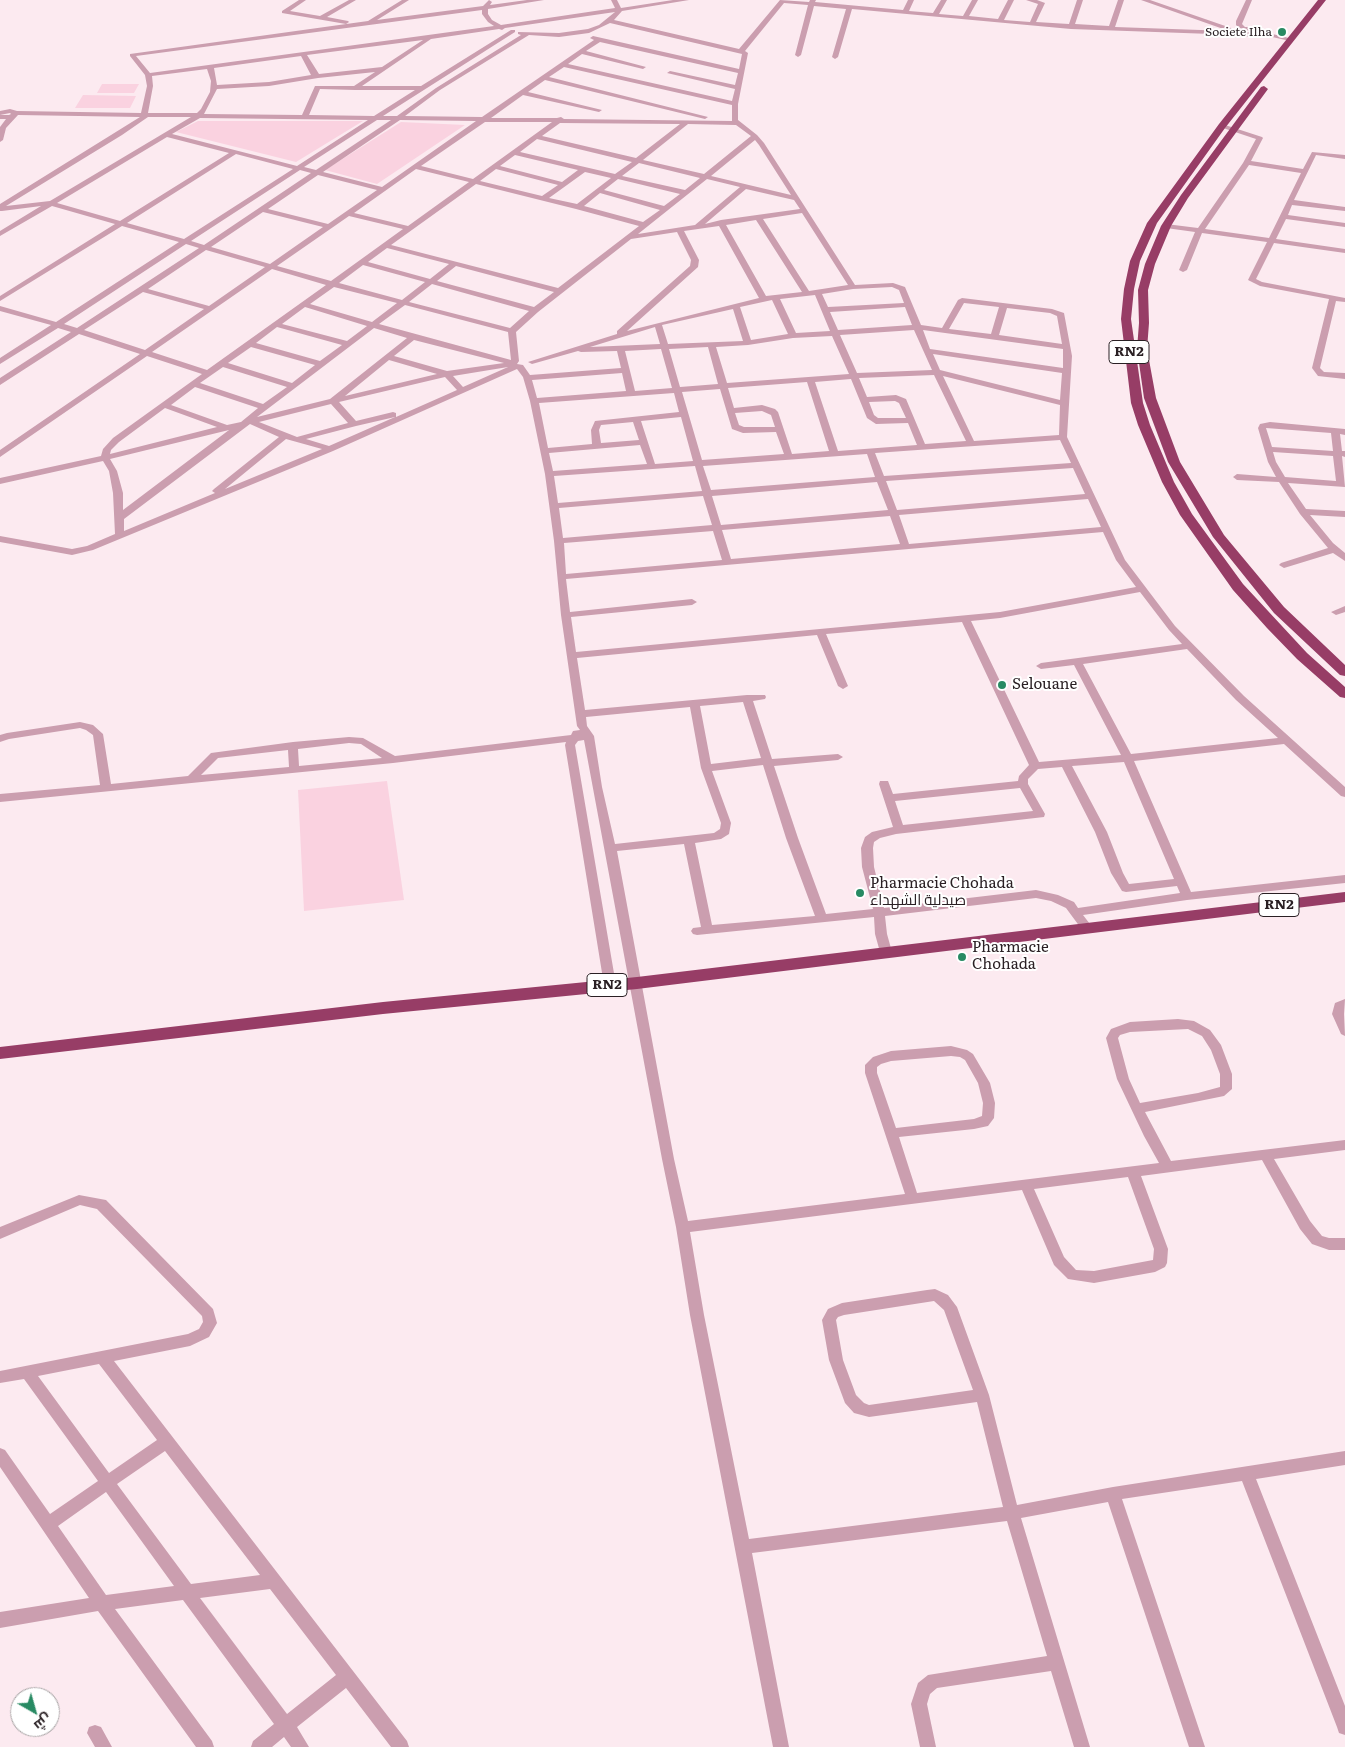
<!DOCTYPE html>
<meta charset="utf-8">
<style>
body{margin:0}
#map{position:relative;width:1345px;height:1747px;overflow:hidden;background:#fceaf0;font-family:Literata,Cairo,serif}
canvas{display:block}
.north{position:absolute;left:10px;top:1687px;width:50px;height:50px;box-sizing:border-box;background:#fff;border:1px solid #aaa6a7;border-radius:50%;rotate:142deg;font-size:14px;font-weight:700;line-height:20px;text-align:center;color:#2a2024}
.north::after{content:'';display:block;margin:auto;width:18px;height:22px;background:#288a63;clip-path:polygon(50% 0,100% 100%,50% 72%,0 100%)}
</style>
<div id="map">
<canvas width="1345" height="1747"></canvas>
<div class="north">ش</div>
</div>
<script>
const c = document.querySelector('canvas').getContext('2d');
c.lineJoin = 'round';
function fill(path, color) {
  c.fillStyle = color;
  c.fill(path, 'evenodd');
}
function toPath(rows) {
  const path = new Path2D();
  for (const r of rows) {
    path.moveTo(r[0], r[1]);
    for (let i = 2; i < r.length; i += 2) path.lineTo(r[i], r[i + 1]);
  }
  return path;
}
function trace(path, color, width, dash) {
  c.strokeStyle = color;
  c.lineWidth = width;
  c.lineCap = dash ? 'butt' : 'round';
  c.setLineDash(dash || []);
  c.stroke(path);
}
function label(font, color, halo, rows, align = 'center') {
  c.font = font + ' Literata,Cairo,serif';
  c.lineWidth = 4;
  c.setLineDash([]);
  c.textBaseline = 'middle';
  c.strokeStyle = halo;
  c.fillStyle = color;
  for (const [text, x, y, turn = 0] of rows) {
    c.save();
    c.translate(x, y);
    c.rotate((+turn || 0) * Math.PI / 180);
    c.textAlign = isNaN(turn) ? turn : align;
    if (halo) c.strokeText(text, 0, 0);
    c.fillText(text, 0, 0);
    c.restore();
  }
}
const green = toPath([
 [102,84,139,84,134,93,97,93],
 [83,95,136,96,130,108,75,108],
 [198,121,363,121,296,162,176,132],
 [401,122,465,125,377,184,325,170],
 [387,781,404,900,304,911,298,790]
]);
const street = toPath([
 [299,0,306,0,290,11,320,16,349,0,356,0,327,17,348,21,349,22,346,24,282,13,282,11,299,0],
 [402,0,409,0,377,20,483,6,489,0,492,2,490,5,527,0,544,0,488,9,488,14,492,20,501,25,615,8,611,0,617,0,621,8,673,0,689,0,622,11,614,20,739,49,780,0,809,2,810,0,816,0,815,2,903,10,908,0,914,0,909,11,933,13,941,0,947,0,939,14,963,16,972,0,978,0,969,16,998,19,1008,0,1014,0,1004,20,1030,22,1038,4,1026,0,1037,0,1045,3,1036,22,1069,24,1077,0,1083,0,1075,24,1109,26,1118,0,1124,0,1115,27,1229,31,1141,0,1150,0,1231,28,1232,29,1229,31,1238,31,1239,28,1236,25,1236,21,1246,0,1252,0,1242,24,1245,27,1252,27,1260,31,1293,39,1290,41,1259,34,1247,37,1240,35,1071,29,852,9,838,57,835,59,832,57,846,9,814,6,801,55,798,57,795,55,808,5,784,3,745,51,748,53,738,104,738,120,757,135,764,143,855,285,893,283,905,287,921,325,942,328,958,300,962,298,1052,309,1064,313,1072,356,1067,437,1125,560,1175,626,1244,696,1345,787,1345,797,1341,796,1284,744,1134,761,1191,892,1345,875,1345,883,1187,900,1083,915,1093,928,1087,932,1083,931,1066,908,1051,901,1036,898,885,916,887,934,892,952,890,955,886,956,882,955,880,952,875,934,874,917,697,935,693,934,691,931,693,928,701,927,684,844,617,851,674,1159,688,1221,905,1194,865,1073,865,1065,873,1057,891,1051,951,1046,967,1050,973,1054,990,1083,995,1103,994,1118,988,1126,974,1129,899,1137,917,1193,1159,1163,1144,1136,1117,1079,1106,1038,1111,1029,1130,1022,1178,1019,1194,1021,1210,1030,1221,1045,1232,1074,1232,1089,1224,1096,1145,1112,1171,1161,1345,1140,1345,1150,1274,1159,1310,1221,1322,1236,1329,1238,1345,1238,1345,1250,1329,1250,1312,1244,1300,1229,1262,1160,1141,1176,1168,1249,1167,1263,1165,1267,1155,1272,1094,1283,1068,1279,1054,1265,1022,1190,690,1232,704,1315,749,1539,1003,1507,977,1402,869,1417,854,1413,845,1403,829,1360,822,1320,828,1309,842,1303,927,1290,935,1289,948,1295,957,1307,989,1395,1017,1505,1113,1487,1345,1451,1345,1465,1256,1479,1345,1706,1345,1735,1339,1733,1337,1727,1242,1481,1122,1499,1205,1747,1189,1747,1108,1502,1021,1518,1090,1747,1074,1747,1051,1671,937,1688,930,1694,927,1704,936,1747,920,1747,911,1704,918,1683,928,1675,1047,1656,1007,1521,752,1553,789,1747,773,1747,690,1315,676,1227,662,1159,584,740,578,741,575,745,616,985,614,988,610,989,606,988,604,985,565,745,566,742,393,763,0,802,0,794,100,785,93,735,86,730,80,728,9,739,0,742,0,735,7,733,80,722,93,725,103,734,111,784,188,776,211,753,293,742,349,737,363,738,395,756,571,735,573,731,580,730,577,726,561,615,554,541,545,474,530,401,523,377,517,369,333,451,93,550,72,555,0,542,0,536,72,549,87,546,115,534,113,493,109,471,103,461,0,484,0,478,101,456,103,449,113,438,202,374,147,356,0,457,0,450,140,354,79,334,0,385,0,378,71,332,58,328,0,364,0,358,51,325,0,311,0,306,56,322,179,242,122,226,0,301,0,296,115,224,52,206,0,236,0,231,41,206,2,211,0,211,0,204,140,117,18,115,6,128,3,140,0,142,0,127,6,119,0,119,0,111,10,109,17,111,141,113,147,86,145,75,130,56,130,54,368,21,402,0],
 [482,10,482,14,488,22,494,26,150,73,136,56,482,10],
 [615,12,599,25,588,29,559,33,518,32,518,34,521,35,436,88,397,116,383,116,515,32,515,30,511,30,421,86,362,86,431,39,499,29,502,30,505,28,615,12],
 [610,23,742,54,739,69,593,36,590,38,594,40,482,117,405,116,440,90,529,35,559,37,589,33,610,23],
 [1249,30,1254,32,1244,32,1249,30],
 [423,40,382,67,319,74,307,55,423,40],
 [600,42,738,73,735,85,670,71,667,73,735,89,732,101,568,64,582,54,643,69,646,67,586,51,600,42],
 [301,56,311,75,269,82,217,85,214,68,301,56],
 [564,67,732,105,732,121,564,119,561,117,557,118,491,118,523,95,599,112,602,110,528,92,545,80,705,119,708,117,549,77,564,67],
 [207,69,211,81,210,92,201,109,197,113,148,113,153,86,152,76,207,69],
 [375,72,354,86,315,86,302,115,204,114,217,89,269,86,318,78,375,72],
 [320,89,355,90,415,90,374,116,309,115,320,89],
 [10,113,11,114,9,115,0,115,10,113],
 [148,117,191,117,50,201,6,206,122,135,148,117],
 [200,118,368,120,297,166,172,134,200,118],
 [377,120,391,120,316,170,304,167,377,120],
 [400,120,476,121,382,187,323,172,400,120],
 [485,122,552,122,473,179,421,166,485,122],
 [560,123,680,124,636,158,542,136,560,123],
 [688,124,736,125,751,136,704,174,643,160,688,124],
 [167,137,229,153,120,221,57,203,167,137],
 [537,139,632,162,615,174,520,152,537,139],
 [755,140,759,145,791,195,711,176,755,140],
 [236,154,293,169,184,239,127,223,236,154],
 [515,155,578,170,562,182,500,166,515,155],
 [639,163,700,178,685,190,622,176,639,163],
 [416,169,469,182,408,226,354,213,416,169],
 [496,169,558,185,542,196,480,181,496,169],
 [300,170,311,173,204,245,191,241,300,170],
 [585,172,611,178,577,204,549,198,585,172],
 [318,175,377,190,328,224,268,209,318,175],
 [618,179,680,194,664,206,604,190,618,179],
 [707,179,740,187,695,225,638,234,707,179],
 [476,184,576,209,639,226,558,288,391,245,476,184],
 [746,189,794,200,800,209,721,220,705,224,746,189],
 [600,193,660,210,643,222,584,206,600,193],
 [263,212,323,227,270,264,211,247,263,212],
 [802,213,848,285,809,291,763,219,802,213],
 [349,216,403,229,331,281,277,266,349,216],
 [756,220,802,292,766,296,726,225,756,220],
 [719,226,759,298,627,331,698,267,699,260,684,231,719,226],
 [677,232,691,260,690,266,617,331,617,334,528,362,532,364,578,351,581,352,617,351,621,368,530,375,523,365,517,364,519,361,516,332,538,312,631,239,677,232],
 [186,244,199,248,77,328,64,324,186,244],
 [387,248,449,264,430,279,368,262,387,248],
 [206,250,265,267,209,306,148,289,206,250],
 [363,265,425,282,402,300,339,283,363,265],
 [456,266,554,292,534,307,437,281,456,266],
 [272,269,326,285,207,370,152,352,272,269],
 [432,284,529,311,510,328,409,302,432,284],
 [334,287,397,303,372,322,310,304,334,287],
 [892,287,899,290,904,303,828,307,822,294,853,289,892,287],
 [143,292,204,309,145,350,84,330,143,292],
 [815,295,830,331,796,333,780,299,815,295],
 [772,300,788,334,751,340,740,307,772,300],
 [964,303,999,307,991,334,949,329,964,303],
 [405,305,508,332,511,360,379,324,405,305],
 [305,307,367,326,347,341,282,324,305,307],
 [905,307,912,325,838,330,830,312,905,307],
 [1007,308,1050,313,1057,316,1062,344,999,335,1007,308],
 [733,309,743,341,668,344,662,325,733,309],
 [277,327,342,345,320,361,256,343,277,327],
 [655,327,660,344,590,347,655,327],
 [374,328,407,338,330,399,257,417,374,328],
 [914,330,932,370,857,373,840,335,914,330],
 [923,330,1063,349,1063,368,930,349,923,330],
 [832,336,849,374,727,383,716,347,748,345,793,338,832,336],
 [414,340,504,363,447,371,394,356,414,340],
 [251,347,315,365,292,383,228,363,251,347],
 [708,347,718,384,680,387,669,349,708,347],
 [661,349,672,388,635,391,625,351,661,349],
 [933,354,1062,373,1060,400,940,370,933,354],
 [389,360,437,374,345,396,389,360],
 [223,367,287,387,263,404,200,383,223,367],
 [508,367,463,387,453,376,508,367],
 [622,373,626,391,537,398,532,380,622,373],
 [934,375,966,441,925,444,906,399,896,395,867,397,859,378,934,375],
 [943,376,1060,405,1059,435,974,441,943,376],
 [445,377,457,390,396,417,396,413,393,412,356,421,339,402,445,377],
 [851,379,867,418,876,424,908,423,917,445,838,451,815,382,851,379],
 [807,382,829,451,792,454,778,412,775,409,762,405,734,408,728,388,807,382],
 [195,387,258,408,241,422,227,425,171,405,195,387],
 [720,389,732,429,743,433,776,432,784,454,702,460,682,392,720,389],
 [674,393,679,412,595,421,591,430,592,444,548,448,539,403,674,393],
 [895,401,899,403,906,418,878,418,874,415,869,402,895,401],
 [331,404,348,423,297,437,259,422,331,404],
 [165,408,217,427,110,454,111,450,119,442,165,408],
 [762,411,771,415,775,427,744,427,739,425,735,413,762,411],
 [395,417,329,446,306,439,356,426,395,417],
 [681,417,693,461,655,464,641,421,681,417],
 [633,422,639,440,601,443,599,430,601,425,633,422],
 [250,424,279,437,214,489,212,491,215,493,124,531,124,519,250,424],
 [229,430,123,510,123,493,117,471,110,459,229,430],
 [286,439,322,449,225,489,286,439],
 [1060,440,1071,463,884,476,875,453,1060,440],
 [640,445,647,464,553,471,549,453,640,445],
 [867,454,875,477,711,490,703,466,867,454],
 [695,466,702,491,558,503,554,476,695,466],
 [1073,468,1085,494,897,510,886,481,1073,468],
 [877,482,888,510,721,525,712,496,877,482],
 [703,496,712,525,563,538,559,508,703,496],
 [1088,499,1101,527,909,544,899,515,1088,499],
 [890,516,900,544,731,559,722,530,890,516],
 [713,531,722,560,566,574,564,543,713,531],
 [1103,532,1116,560,1136,587,1000,612,576,652,571,617,692,605,697,602,692,599,570,612,566,579,1103,532],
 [1140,592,1169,630,1182,644,1041,663,1036,666,1041,669,1074,665,1121,755,1039,762,971,621,1000,618,1140,592],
 [962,622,1029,765,1019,776,1018,781,893,794,888,781,880,781,879,784,893,827,872,832,865,837,861,848,862,867,873,909,826,914,798,838,774,766,838,760,843,757,838,754,772,759,753,701,765,699,766,697,765,695,747,695,585,710,577,658,817,635,838,686,843,689,848,686,826,634,962,622],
 [1187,649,1236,700,1278,738,1131,754,1083,664,1187,649],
 [743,702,761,758,711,764,700,706,743,702],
 [690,707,701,768,721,823,720,829,714,833,615,844,602,787,594,736,587,726,586,717,690,707],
 [349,743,361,744,382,758,299,766,298,749,349,743],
 [288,750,289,767,201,775,218,758,288,750],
 [1124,762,1174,879,1129,884,1123,873,1107,832,1072,766,1124,762],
 [763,765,786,838,815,916,712,925,695,843,721,839,729,834,731,823,712,771,763,765],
 [1062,767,1095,832,1111,873,1122,891,1126,892,1177,886,1180,893,1078,908,1074,902,1058,895,1036,890,884,908,874,867,873,848,874,842,880,838,896,834,1044,817,1045,814,1028,784,1028,779,1038,769,1062,767],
 [1020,788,1033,811,903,825,895,801,1020,788],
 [1188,1029,1202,1036,1211,1050,1220,1074,1220,1087,1198,1093,1140,1103,1129,1079,1118,1038,1120,1035,1130,1032,1188,1029],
 [951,1056,960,1057,965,1060,978,1083,983,1103,982,1116,974,1119,896,1128,877,1073,877,1067,881,1064,891,1061,951,1056],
 [1128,1177,1154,1249,1153,1260,1094,1271,1076,1270,1064,1257,1034,1189,1128,1177],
 [934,1301,944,1310,973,1390,869,1405,864,1403,856,1395,843,1360,836,1320,838,1317,844,1315,934,1301],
 [1222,124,1262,137,1263,138,1251,161,1303,169,1312,152,1345,155,1345,159,1316,155,1294,200,1345,207,1345,211,1292,205,1288,215,1345,223,1345,227,1286,219,1276,239,1345,249,1345,253,1274,243,1256,279,1262,282,1345,298,1345,302,1336,301,1320,368,1324,372,1345,373,1345,379,1318,376,1312,368,1329,299,1260,286,1248,280,1267,242,1202,233,1187,270,1183,272,1179,270,1195,232,1166,228,1162,226,1166,224,1198,228,1243,163,1256,139,1220,127,1220,125,1222,124],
 [1249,165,1301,173,1269,238,1205,229,1249,165],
 [1270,422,1345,429,1345,435,1340,434,1342,451,1345,451,1345,457,1342,456,1345,487,1288,483,1306,509,1345,511,1345,517,1310,515,1333,543,1345,553,1345,561,1333,553,1284,568,1279,565,1281,563,1328,548,1300,514,1279,482,1237,480,1233,477,1237,474,1276,477,1268,462,1258,428,1260,424,1270,422],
 [1266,428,1331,433,1333,451,1272,447,1266,428],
 [1273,452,1333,456,1336,481,1285,477,1276,462,1273,452],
 [1345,606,1345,612,1336,615,1331,612,1345,606],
 [1345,999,1344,1014,1345,1036,1341,1034,1332,1014,1335,1003,1345,999],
 [79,1195,106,1200,213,1309,217,1323,209,1337,190,1346,114,1361,407,1741,409,1747,391,1747,346,1688,297,1727,309,1747,291,1747,284,1737,272,1747,251,1747,253,1741,274,1724,183,1600,115,1609,212,1741,214,1747,196,1747,98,1611,0,1628,0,1612,89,1598,0,1467,0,1448,5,1450,50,1514,98,1481,24,1379,0,1383,0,1371,188,1334,199,1329,203,1322,202,1316,97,1209,80,1205,0,1239,0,1227,79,1195],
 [99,1364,157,1440,109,1473,38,1376,99,1364],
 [165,1451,260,1575,191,1584,117,1484,165,1451],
 [106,1492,174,1586,106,1595,58,1526,106,1492],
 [270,1589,336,1675,287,1714,200,1598,270,1589],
 [95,1725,101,1727,112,1747,95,1747,87,1733,89,1727,95,1725]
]);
const highway = toPath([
 [1318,0,1326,0,1225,128,1157,223,1140,261,1134,289,1131,319,1143,403,1150,425,1174,482,1192,514,1243,584,1307,653,1345,687,1345,698,1340,697,1297,659,1267,628,1233,590,1180,515,1162,482,1138,425,1131,403,1121,319,1124,289,1130,261,1147,223,1219,124,1318,0],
 [1264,86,1268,89,1188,198,1171,226,1155,264,1148,290,1149,323,1147,349,1156,398,1180,462,1224,535,1284,607,1345,665,1345,676,1340,675,1274,613,1213,537,1168,462,1144,398,1137,349,1139,323,1138,290,1145,264,1161,226,1181,195,1261,87,1264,86],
 [1345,892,1345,902,637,989,383,1014,0,1059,0,1047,383,1002,637,977,1345,892]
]);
const markers = [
 [1282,32,5,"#288a63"],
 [1002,685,5,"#288a63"],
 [860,893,5,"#288a63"],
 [962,957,5,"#288a63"]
];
const farPoinames = [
 ["Societe Ilha",1272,32]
];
const shields = [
 [1129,352,40],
 [1279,905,40],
 [607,985,40]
];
const shieldNames = [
 ["RN2",1129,352],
 ["RN2",1279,905],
 ["RN2",607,985]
];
const poiNames = [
 ["Selouane",1012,685],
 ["Pharmacie Chohada",870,884],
 ["صيدلية الشهداء",870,901],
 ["Pharmacie",972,948],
 ["Chohada",972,965]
];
fill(green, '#fad2e0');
fill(street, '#cb9eaf');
fill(highway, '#973d66');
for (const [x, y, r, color] of markers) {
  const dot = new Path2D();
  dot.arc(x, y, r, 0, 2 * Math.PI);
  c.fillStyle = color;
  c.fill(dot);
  trace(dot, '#fff', 2);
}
label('12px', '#2a2024', '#fff', farPoinames, 'right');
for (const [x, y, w] of shields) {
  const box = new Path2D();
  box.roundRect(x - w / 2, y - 11.5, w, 23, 4);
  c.fillStyle = '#fff';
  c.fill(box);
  trace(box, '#2a2024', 1);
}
label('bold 14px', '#2a2024', null, shieldNames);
label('15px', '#2a2024', '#fff', poiNames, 'left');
</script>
